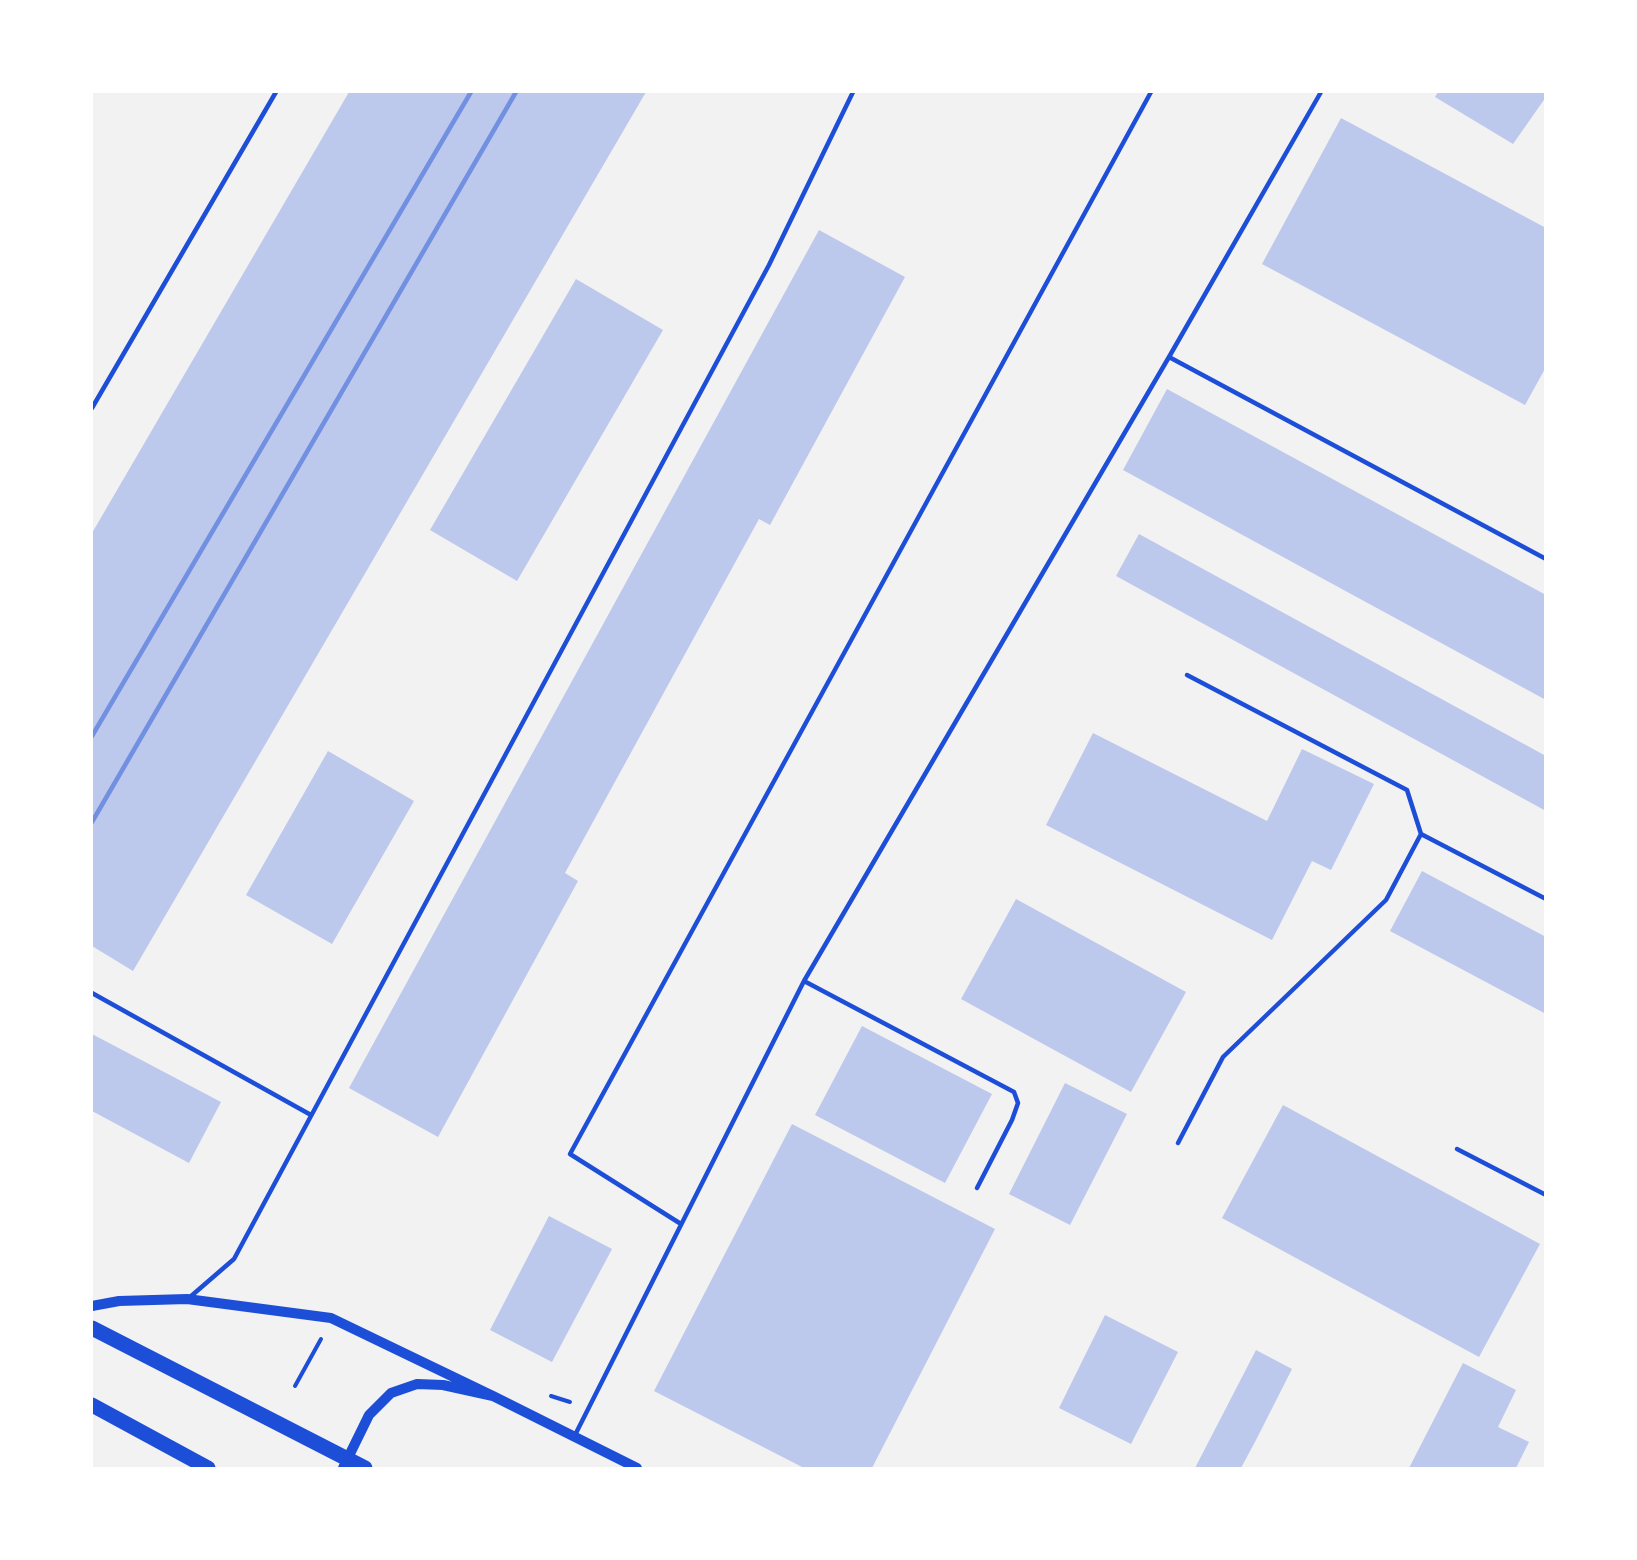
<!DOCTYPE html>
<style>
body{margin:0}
#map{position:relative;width:1637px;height:1560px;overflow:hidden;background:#f2f2f2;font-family:Overpass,sans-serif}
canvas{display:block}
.frame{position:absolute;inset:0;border:93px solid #fff;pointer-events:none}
</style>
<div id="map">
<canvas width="1637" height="1560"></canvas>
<div class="frame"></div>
</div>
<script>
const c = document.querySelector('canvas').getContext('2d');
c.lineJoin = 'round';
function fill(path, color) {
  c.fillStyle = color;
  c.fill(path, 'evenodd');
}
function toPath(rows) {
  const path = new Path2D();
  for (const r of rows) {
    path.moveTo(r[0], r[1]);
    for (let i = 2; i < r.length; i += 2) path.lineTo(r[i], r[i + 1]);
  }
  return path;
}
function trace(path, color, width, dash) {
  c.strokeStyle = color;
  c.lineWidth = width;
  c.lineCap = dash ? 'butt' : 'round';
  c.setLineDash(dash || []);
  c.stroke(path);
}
const building = toPath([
 [349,92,646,92,133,971,92,946,92,533],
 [1438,92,1546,92,1546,97,1513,144,1435,97],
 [1341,118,1546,228,1546,367,1525,405,1262,264],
 [819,230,905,277,770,525,759,519,565,873,578,881,438,1137,349,1088],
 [576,279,663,330,517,581,430,530],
 [1167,389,1546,595,1546,700,1123,470],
 [1139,534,1546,756,1546,811,1116,576],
 [1093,733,1267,821,1302,749,1374,784,1331,870,1312,861,1272,940,1046,825],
 [328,751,414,801,332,944,246,895],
 [1422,871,1546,937,1546,1014,1390,931],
 [1016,899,1186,992,1131,1092,961,999],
 [862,1026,992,1094,945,1183,815,1115],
 [92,1034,221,1102,189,1163,92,1111],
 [1065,1083,1127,1114,1070,1225,1009,1194],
 [1283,1105,1540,1244,1479,1357,1222,1218],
 [792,1124,995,1229,872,1468,804,1468,654,1391],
 [549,1216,612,1249,552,1362,490,1330],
 [1105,1315,1178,1352,1131,1444,1059,1408],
 [1256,1350,1292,1369,1256,1440,1241,1468,1195,1468],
 [1463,1363,1516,1390,1498,1427,1529,1442,1516,1468,1409,1468]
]);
const path = toPath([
 [295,1386,321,1339],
 [551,1396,570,1402]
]);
const service = toPath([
 [1169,357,1546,559],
 [92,408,276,92],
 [1187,675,1407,790,1421,834,1546,899],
 [804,981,1014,1092,1018,1103,1012,1120,977,1188],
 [92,993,311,1115],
 [1178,1143,1223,1057,1386,900,1421,834],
 [1457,1149,1546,1195],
 [681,1224,570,1154,1151,92],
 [190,1297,234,1259,769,265,853,92],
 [574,1437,804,981,1169,357,1321,92]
]);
const tertiary = toPath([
 [92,1306,119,1301,187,1299,331,1318,493,1396],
 [343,1468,369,1415,391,1393,417,1384,443,1385,493,1396,637,1468]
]);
const primary = toPath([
 [92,1328,365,1468],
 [92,1405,208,1468]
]);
const rail = toPath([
 [92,736,471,92],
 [92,822,516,92]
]);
fill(building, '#bdc9ec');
trace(path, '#1d4ed8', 4);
trace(service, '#1d4ed8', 4.5);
trace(tertiary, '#1d4ed8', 10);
trace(primary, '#1d4ed8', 15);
trace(rail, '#7290e2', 4.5);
</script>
